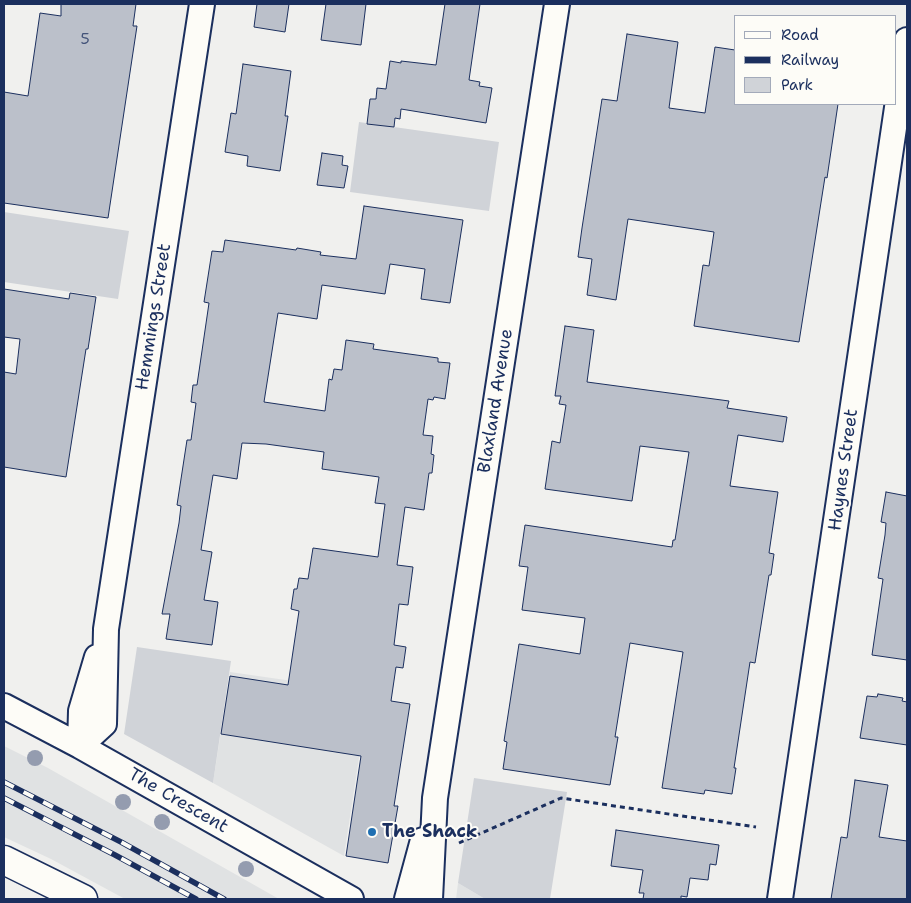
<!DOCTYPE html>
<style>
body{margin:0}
#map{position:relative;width:911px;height:903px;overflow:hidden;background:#f0f0ee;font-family:"Shantell Sans",sans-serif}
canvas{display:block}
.frame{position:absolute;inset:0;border:5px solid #1b2f5e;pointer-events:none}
.legend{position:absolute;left:734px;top:15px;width:162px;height:90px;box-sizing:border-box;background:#fdfcf7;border:1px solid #a3aaba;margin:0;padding:6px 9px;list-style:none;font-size:15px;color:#1b2f5e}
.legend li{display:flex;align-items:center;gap:10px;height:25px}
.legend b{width:25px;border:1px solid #a3aaba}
</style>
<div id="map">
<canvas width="911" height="903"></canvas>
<div class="frame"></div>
<ul class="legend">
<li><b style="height:6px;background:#fdfcf7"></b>Road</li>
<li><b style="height:6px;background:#1b2f5e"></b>Railway</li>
<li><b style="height:14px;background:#d0d3d8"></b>Park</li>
</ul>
</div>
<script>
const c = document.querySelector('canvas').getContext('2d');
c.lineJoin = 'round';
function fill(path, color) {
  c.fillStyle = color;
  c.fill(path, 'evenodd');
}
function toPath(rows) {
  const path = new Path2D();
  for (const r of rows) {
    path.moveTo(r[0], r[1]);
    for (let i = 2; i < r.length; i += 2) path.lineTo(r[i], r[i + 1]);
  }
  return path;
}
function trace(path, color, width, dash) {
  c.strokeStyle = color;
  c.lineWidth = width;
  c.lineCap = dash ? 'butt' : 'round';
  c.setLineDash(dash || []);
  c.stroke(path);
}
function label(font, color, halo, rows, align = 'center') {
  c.font = font + ' "Shantell Sans",sans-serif';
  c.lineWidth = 4;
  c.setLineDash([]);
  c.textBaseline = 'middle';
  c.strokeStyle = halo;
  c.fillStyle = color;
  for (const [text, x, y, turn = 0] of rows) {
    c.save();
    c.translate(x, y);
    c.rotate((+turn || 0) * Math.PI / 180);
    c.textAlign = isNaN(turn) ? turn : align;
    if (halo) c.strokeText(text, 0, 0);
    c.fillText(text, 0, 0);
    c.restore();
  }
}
const built = toPath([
 [230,672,369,692,344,856,213,783],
 [4,746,48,768,279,899,125,899,51,859,4,837],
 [458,883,485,899,456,899]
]);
const green = toPath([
 [359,122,499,142,489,211,350,192],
 [4,212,129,231,118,299,4,282],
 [137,647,231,661,213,783,124,734],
 [474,778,567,792,550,899,485,899,458,883]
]);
const building = toPath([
 [61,4,136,4,133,26,137,26,108,218,4,203,4,92,28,96,40,13,61,16,61,4],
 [257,4,289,4,285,32,254,27,257,4],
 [326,4,366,4,361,45,321,40,326,4],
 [445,4,480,4,469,80,480,82,479,86,492,88,486,123,401,109,400,119,395,118,394,127,367,124,370,99,376,99,377,88,386,89,390,61,401,63,401,61,436,65,445,4],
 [627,34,678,42,669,108,705,113,715,47,735,50,735,104,838,104,827,178,825,177,799,342,694,326,703,265,709,266,714,232,628,219,616,300,587,295,592,259,578,257,582,228,602,99,617,101,627,34],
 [243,64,291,71,285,116,288,116,280,171,247,166,248,156,225,152,231,113,236,114,243,64],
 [322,153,343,156,342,165,348,166,344,188,317,185,322,153],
 [364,206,463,220,450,303,421,299,425,269,390,264,385,294,322,285,317,319,278,313,264,402,325,411,329,379,332,380,334,369,342,370,346,340,374,344,373,349,438,358,438,362,450,363,445,399,434,397,433,400,428,399,423,435,433,436,431,454,434,455,432,473,429,473,424,510,405,507,397,565,413,567,408,605,399,604,394,645,406,647,403,668,396,667,391,701,410,704,394,806,398,806,388,863,346,856,361,756,221,734,230,676,288,685,299,611,291,609,294,589,297,589,299,578,308,579,313,548,378,557,385,504,375,503,379,477,322,469,324,452,266,444,242,443,237,479,213,475,201,550,212,552,204,600,218,602,212,645,166,639,170,614,162,614,179,523,181,506,177,505,187,440,191,440,196,403,191,402,193,385,197,385,209,303,204,302,212,251,223,252,225,240,296,250,297,248,321,252,320,255,356,259,364,206],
 [4,289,69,299,70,293,96,297,88,349,86,349,66,477,4,467,4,372,16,374,20,339,4,337,4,289],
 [565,326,594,330,587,382,729,401,727,408,787,417,783,442,738,435,730,486,778,492,769,553,774,554,771,575,769,575,755,663,750,662,734,768,736,768,732,794,705,790,704,794,662,788,683,652,630,643,615,737,618,737,610,785,503,769,507,742,504,741,519,644,580,654,585,618,522,610,528,567,519,566,525,525,672,547,673,540,675,540,689,452,640,446,632,501,545,489,552,441,560,443,566,405,559,404,561,396,555,396,565,326],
 [886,492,907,496,907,660,872,655,883,579,878,578,885,535,886,523,881,522,886,492],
 [878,694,903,698,902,701,907,702,907,745,860,738,867,696,877,697,878,694],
 [855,780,888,785,879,837,907,841,907,899,831,899,841,837,847,838,855,780],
 [616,830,719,845,716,865,710,864,708,880,690,878,687,897,681,896,681,899,643,899,644,893,639,893,643,870,611,866,616,830]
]);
const path = toPath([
 [459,843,561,798,756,827]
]);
const minor = toPath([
 [4,706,80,746,351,899],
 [80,746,104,724,106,629,202,4],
 [80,746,81,711,97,657],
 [407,899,423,840],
 [430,899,435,798,557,4],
 [780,899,907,40]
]);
const trunk = toPath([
 [4,860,83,899]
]);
const rail = toPath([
 [4,782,121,842,224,899],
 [4,798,115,855,196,899]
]);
const trees = [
 [35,758],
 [123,802],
 [162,822],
 [246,869]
];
const markers = [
 [372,832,5,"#1f6fb2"]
];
const numberNames = [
 ["5",85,40]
];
const streetNames = [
 ["Hemmings Street",154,317,-81],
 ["Blaxland Avenue",496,401,-81],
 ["Haynes Street",844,470,-82],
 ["The Crescent",178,801,30]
];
const poiNames = [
 ["The Shack",382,832]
];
fill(built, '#e0e2e3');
fill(green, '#d0d3d8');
fill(building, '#bbc0ca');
trace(building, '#1b2f5e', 1);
trace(minor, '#1b2f5e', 28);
trace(trunk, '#1b2f5e', 31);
trace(path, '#1b2f5e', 3, [5, 4]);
trace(minor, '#fdfcf7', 24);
trace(trunk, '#fdfcf7', 28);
trace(rail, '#1b2f5e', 5.5);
trace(rail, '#fdfcf7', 4, [11]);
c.fillStyle = '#949caf';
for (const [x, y] of trees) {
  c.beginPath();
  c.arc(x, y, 8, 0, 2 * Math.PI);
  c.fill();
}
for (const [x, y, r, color] of markers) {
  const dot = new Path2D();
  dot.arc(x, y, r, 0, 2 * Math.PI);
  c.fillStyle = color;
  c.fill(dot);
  trace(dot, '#fdfcf7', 2);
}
label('15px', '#435379', null, numberNames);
label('18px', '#1b2f5e', '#fdfcf7', streetNames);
label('bold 18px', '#1b2f5e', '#fdfcf7', poiNames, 'left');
</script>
